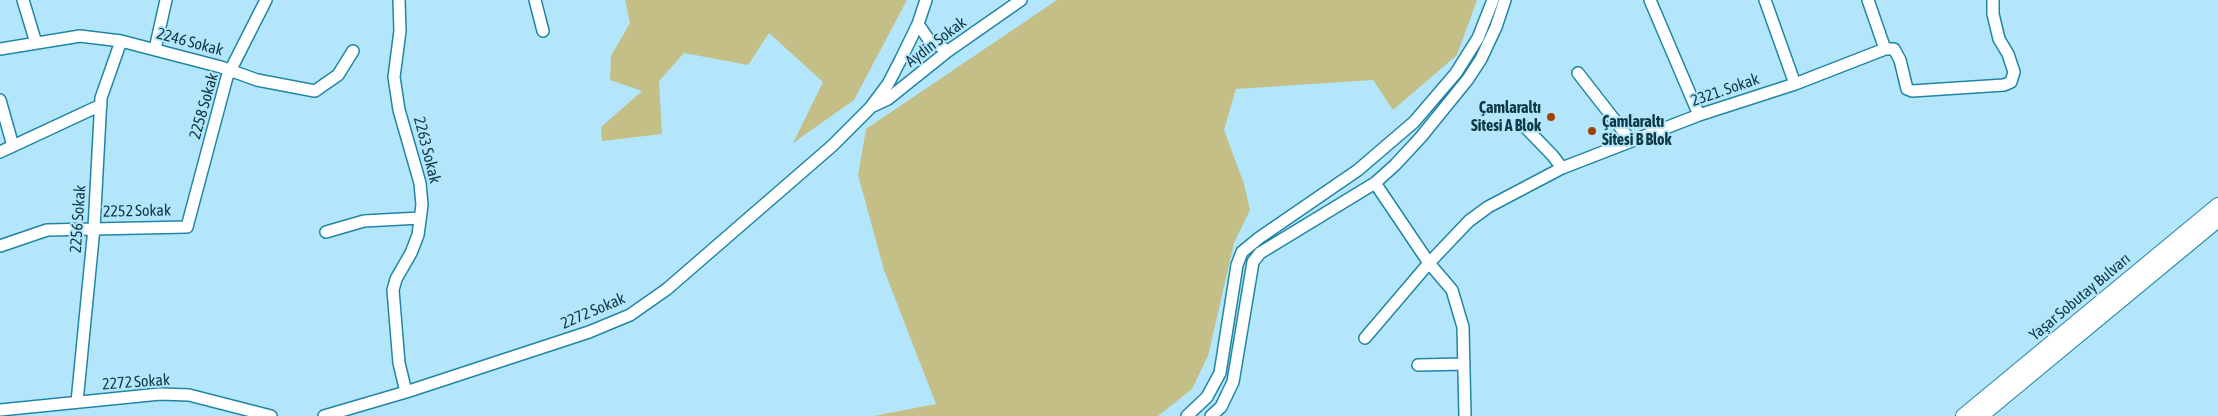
<!DOCTYPE html>
<meta charset="utf-8">
<style>
body{margin:0}
canvas{display:block;background:#b3e6fb}
</style>
<canvas width="2218" height="416"></canvas>
<script>
const c = document.querySelector('canvas').getContext('2d');
c.lineJoin = 'round';
function fill(path, color) {
  c.fillStyle = color;
  c.fill(path, 'evenodd');
}
function toPath(rows) {
  const path = new Path2D();
  for (const r of rows) {
    path.moveTo(r[0], r[1]);
    for (let i = 2; i < r.length; i += 2) path.lineTo(r[i], r[i + 1]);
  }
  return path;
}
function trace(path, color, width, dash) {
  c.strokeStyle = color;
  c.lineWidth = width;
  c.lineCap = dash ? 'butt' : 'round';
  c.setLineDash(dash || []);
  c.stroke(path);
}
function label(font, color, halo, rows, align = 'center') {
  c.font = font + ' "Asap Condensed",sans-serif';
  c.lineWidth = 4;
  c.setLineDash([]);
  c.textBaseline = 'middle';
  c.strokeStyle = halo;
  c.fillStyle = color;
  for (const [text, x, y, turn = 0] of rows) {
    c.save();
    c.translate(x, y);
    c.rotate((+turn || 0) * Math.PI / 180);
    c.textAlign = isNaN(turn) ? turn : align;
    if (halo) c.strokeText(text, 0, 0);
    c.fillText(text, 0, 0);
    c.restore();
  }
}
const green = toPath([
 [625,0,907,0,854,100,793,143,823,82,769,33,748,65,684,53,659,81,662,134,602,141,601,127,642,91,610,80,611,56,630,23],
 [1057,0,1477,0,1457,55,1393,110,1373,80,1236,89,1224,130,1244,184,1250,210,1234,243,1208,356,1192,389,1158,416,874,416,936,404,884,270,858,175,866,129]
]);
const minor = toPath([
 [23,0,36,43],
 [399,0,400,31,394,77,399,110,420,183,422,205,418,235,411,253,396,279,393,290,399,363,406,392],
 [535,0,543,31],
 [1650,0,1699,115],
 [1765,0,1795,84],
 [1868,0,1885,49],
 [918,24,929,40,948,51],
 [0,49,80,36,121,41,221,67,257,80,315,91,338,75,353,51],
 [155,49,166,0],
 [1578,73,1631,141],
 [0,100,13,146],
 [873,106,888,99,948,51,1021,0],
 [1524,126,1553,156,1562,168],
 [0,152,101,105],
 [1375,183,1429,263,1452,290,1463,327,1465,416],
 [326,232,364,221,420,218],
 [0,246,47,230,187,227,227,77,266,0],
 [1365,338,1429,263,1469,221,1488,207,1562,168,1699,115,1795,84,1885,49,1894,49,1900,60,1907,89,1912,91,2004,85,2011,82,2014,72,2008,54,1999,39,1993,14,1993,0],
 [1418,365,1464,364],
 [77,402,94,228,101,98,121,41],
 [0,410,160,394,189,395,271,416],
 [324,416,406,392,589,332,630,315,667,289,832,146,870,108,888,84,901,59,918,24,926,0],
 [1187,416,1207,397,1220,373,1237,265,1242,252,1259,238,1358,170,1414,122,1456,73,1478,38,1493,0],
 [1211,416,1221,407,1233,382,1253,262,1260,253,1375,183,1395,165,1421,137,1468,79,1481,59,1496,27,1505,0]
]);
const major = toPath([
 [1963,416,2218,205],
 [1981,416,2218,220]
]);
const markers = [
 [1551,117,5,"#a34103"],
 [1592,131,5,"#a34103"]
];
const streetNames = [
 ["2246 Sokak",190,42,15],
 ["Aydin Sokak",936,42,-37],
 ["2321. Sokak",1725,90,-19],
 ["2258 Sokak",204,106,-74],
 ["2263 Sokak",427,150,76],
 ["2252 Sokak",137,211,-1],
 ["2256 Sokak",78,219,-86],
 ["Yaşar Sobutay Bulvarı",2080,297,-40],
 ["2272 Sokak",593,311,-23],
 ["2272 Sokak",136,382,-4]
];
const poiNames = [
 ["Çamlaraltı",1541,108],
 ["Sitesi A Blok",1541,126],
 ["Çamlaraltı",1602,122,"left"],
 ["Sitesi B Blok",1602,140,"left"]
];
fill(green, '#c4bf86');
trace(minor, '#2086a5', 14);
trace(major, '#2086a5', 16);
trace(minor, '#fff', 11);
trace(major, '#fff', 14);
for (const [x, y, r, color] of markers) {
  const dot = new Path2D();
  dot.arc(x, y, r, 0, 2 * Math.PI);
  c.fillStyle = color;
  c.fill(dot);
  trace(dot, '#b3e6fb', 2);
}
label('16px', '#0f3845', '#b3e6fb', streetNames);
label('bold 16px', '#0f3845', '#b3e6fb', poiNames, 'right');
</script>
